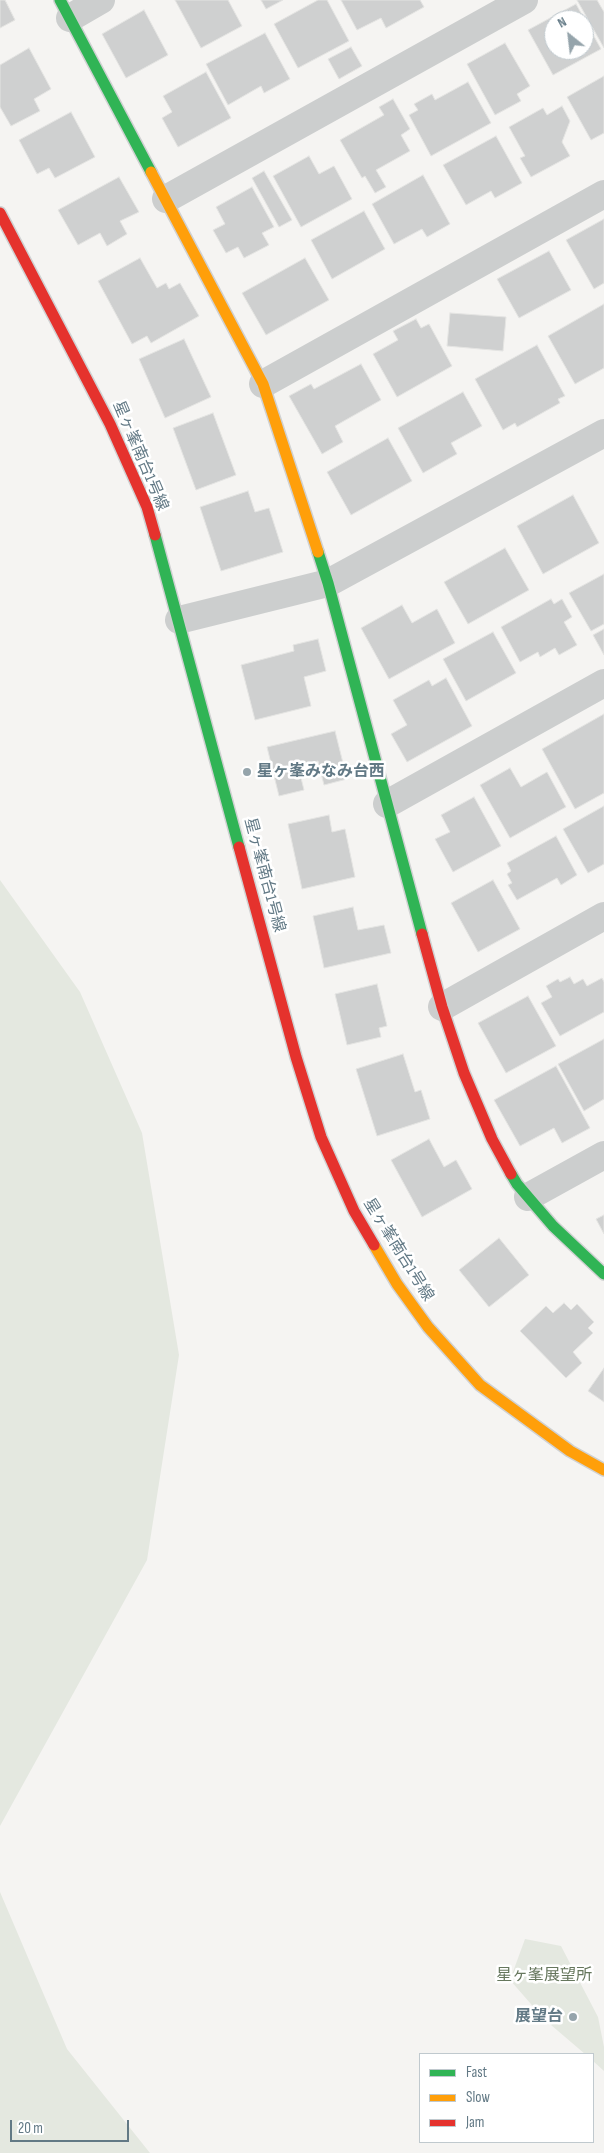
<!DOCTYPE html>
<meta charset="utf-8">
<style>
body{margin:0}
#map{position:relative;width:604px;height:2153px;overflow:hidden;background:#f5f4f2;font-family:"Sofia Sans Condensed",sans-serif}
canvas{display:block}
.legend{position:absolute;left:419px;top:2053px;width:175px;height:90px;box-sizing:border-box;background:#fff;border:1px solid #c0c9ce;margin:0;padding:6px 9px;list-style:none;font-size:15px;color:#627985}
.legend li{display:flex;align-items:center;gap:10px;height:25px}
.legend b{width:25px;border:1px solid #c0c9ce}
.north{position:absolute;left:544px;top:10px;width:50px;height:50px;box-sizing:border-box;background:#fff;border:1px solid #c0c9ce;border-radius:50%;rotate:331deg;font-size:14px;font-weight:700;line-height:20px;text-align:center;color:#627985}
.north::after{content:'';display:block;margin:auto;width:18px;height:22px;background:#95a4ab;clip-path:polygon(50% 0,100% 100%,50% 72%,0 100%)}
.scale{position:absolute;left:10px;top:2120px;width:119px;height:22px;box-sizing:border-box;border:2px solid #627985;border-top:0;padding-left:6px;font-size:15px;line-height:18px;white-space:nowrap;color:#627985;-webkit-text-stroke:4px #fff;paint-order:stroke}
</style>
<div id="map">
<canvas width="604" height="2153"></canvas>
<ul class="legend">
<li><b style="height:6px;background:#30b455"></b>Fast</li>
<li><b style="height:6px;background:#ff9f0a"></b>Slow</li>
<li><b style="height:6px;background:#e5322d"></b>Jam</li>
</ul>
<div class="north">N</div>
<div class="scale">20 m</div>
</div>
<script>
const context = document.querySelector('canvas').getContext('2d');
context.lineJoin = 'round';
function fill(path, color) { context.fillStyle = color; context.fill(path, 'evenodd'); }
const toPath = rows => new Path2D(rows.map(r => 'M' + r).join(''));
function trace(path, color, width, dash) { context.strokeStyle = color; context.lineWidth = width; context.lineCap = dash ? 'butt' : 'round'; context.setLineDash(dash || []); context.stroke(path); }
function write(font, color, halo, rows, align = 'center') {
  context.font = font + ' "Sofia Sans Condensed","Noto Sans JP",sans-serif'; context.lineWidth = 5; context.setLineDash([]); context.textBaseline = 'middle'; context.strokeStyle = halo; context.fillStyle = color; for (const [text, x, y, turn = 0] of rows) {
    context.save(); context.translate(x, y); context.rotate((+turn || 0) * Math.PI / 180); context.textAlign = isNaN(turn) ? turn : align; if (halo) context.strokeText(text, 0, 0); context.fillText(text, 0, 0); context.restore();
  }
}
fill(toPath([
 [0,880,80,992,142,1133,179,1355,147,1560,0,1826],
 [0,1892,67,2049,150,2153,0,2153],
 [525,1939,561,1946,598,2017,604,2047,604,2071,593,2061,593,2054,585,2054,544,2019,510,1980]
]), '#e4e8e0');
const building = toPath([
 [0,0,5,0,15,20,0,28,0,0],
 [175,0,228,0,242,26,201,48,175,0],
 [261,0,283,0,266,9,261,0],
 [318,0,327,0,349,41,298,68,274,24,318,0],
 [341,0,420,0,424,7,386,28,381,18,357,30,341,0],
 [577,0,597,0,604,12,604,48,577,0],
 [576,4,601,49,553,75,528,30,576,4],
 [554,20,584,20,584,50,554,50,554,20],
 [144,10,168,55,126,78,102,34,144,10],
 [265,33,290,79,264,93,261,86,228,105,206,64,265,33],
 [505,43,530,86,517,94,521,101,495,115,467,64,505,43],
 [351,47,362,66,339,79,328,59,351,47],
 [29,48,51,89,34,99,40,111,11,126,0,107,0,65,29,48],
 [206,72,231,118,178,147,162,118,172,112,163,96,206,72],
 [604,76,604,133,591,140,567,97,604,76],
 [468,82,491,123,431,156,409,115,418,110,414,104,432,94,435,100,468,82],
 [393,99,410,129,401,135,410,151,376,170,386,187,375,193,365,176,362,178,340,140,384,115,379,107,393,99],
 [562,106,570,121,562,142,570,156,531,177,520,158,525,156,509,127,543,108,547,115,562,106],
 [71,112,95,157,55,178,49,168,37,174,19,140,71,112],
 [496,136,522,183,495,198,491,191,466,205,443,165,496,136],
 [309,156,319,174,334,166,352,199,301,227,273,176,309,156],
 [264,171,292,220,279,227,252,178,264,171],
 [423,175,450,224,427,237,422,229,394,244,372,204,423,175],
 [119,177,139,212,120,221,127,234,107,246,100,233,78,245,58,210,119,177],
 [252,187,274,227,262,233,269,245,244,258,238,247,226,253,213,230,225,224,216,207,252,187],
 [364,211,385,249,332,279,311,240,364,211],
 [604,219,604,283,594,289,566,240,604,219],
 [549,251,571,290,519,318,497,279,549,251],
 [140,258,157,288,166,283,169,289,180,283,199,316,151,343,147,336,132,344,98,281,140,258],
 [305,258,329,300,266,335,242,293,305,258],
 [604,304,604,368,575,384,548,336,604,304],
 [450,313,506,317,503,351,447,346,450,313],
 [416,319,421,328,429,324,452,366,397,397,373,354,398,340,393,331,416,319],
 [184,339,211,397,165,418,139,359,184,339],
 [537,345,565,396,558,399,560,403,517,427,515,423,503,430,475,379,537,345],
 [361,364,381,400,335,426,343,442,322,454,289,396,311,384,314,389,361,364],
 [463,392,482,426,451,443,457,454,423,473,398,428,463,392],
 [213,413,236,475,196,490,173,428,213,413],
 [388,438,412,481,351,515,327,472,388,438],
 [248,491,255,512,269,508,283,552,221,571,200,507,248,491],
 [573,495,599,543,543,574,517,526,573,495],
 [505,548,529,590,468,624,444,582,505,548],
 [604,574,604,624,591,631,569,593,604,574],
 [551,599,554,604,562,599,572,617,564,622,577,645,559,655,555,648,540,657,538,652,520,662,501,627,551,599],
 [402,605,412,623,437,609,455,643,389,679,361,628,402,605],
 [604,629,604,655,593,635,604,629],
 [493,632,516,673,466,701,443,659,493,632],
 [318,639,326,671,304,677,311,706,255,720,241,665,294,651,293,645,318,639],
 [446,678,472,726,407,762,391,734,407,725,393,700,429,680,432,686,446,678],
 [604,714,604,793,575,809,542,749,604,714],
 [335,731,347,779,324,785,318,761,298,766,304,790,279,796,267,747,335,731],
 [510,768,521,787,547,772,566,807,510,838,480,785,510,768],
 [474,797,501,846,453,872,435,839,450,832,441,815,474,797],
 [604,806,604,864,588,873,563,829,604,806],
 [329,815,332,832,345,829,355,877,302,889,288,824,329,815],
 [556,836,577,875,561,885,557,878,517,900,508,885,512,883,507,874,511,871,507,863,556,836],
 [493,880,520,929,478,952,451,903,493,880],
 [353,907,358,930,384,925,391,953,324,968,313,916,353,907],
 [570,977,574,984,583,979,587,986,602,978,604,982,604,1012,560,1036,541,1003,552,997,546,986,558,979,560,982,570,977],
 [377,984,387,1026,379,1028,381,1037,347,1045,335,994,377,984],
 [528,996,556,1046,506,1073,478,1023,528,996],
 [604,1039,604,1099,584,1111,558,1064,604,1039],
 [403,1054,415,1092,421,1090,430,1119,377,1136,356,1069,403,1054],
 [556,1066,590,1128,562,1143,554,1128,520,1146,494,1100,556,1066],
 [429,1139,444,1167,456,1160,472,1189,422,1217,391,1160,429,1139],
 [604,1215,604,1234,596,1219,604,1215],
 [499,1238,529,1275,489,1307,459,1270,499,1238],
 [564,1303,571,1310,577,1304,594,1322,588,1328,593,1333,573,1352,582,1363,566,1378,520,1331,546,1306,553,1313,564,1303],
 [604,1368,604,1402,588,1391,604,1368]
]);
fill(building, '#cfd0d0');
trace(building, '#e4e4e2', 1);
const fast = toPath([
 [60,0,151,172],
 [155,535,239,847],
 [318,552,328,583,422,934],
 [511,1174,517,1184,553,1226,604,1274]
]);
const slow = toPath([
 [151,172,263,384,318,552],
 [374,1245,397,1284,428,1327,480,1385,570,1451,604,1470]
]);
const jam = toPath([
 [0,213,110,424,147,507,155,535],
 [239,847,296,1057,321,1137,354,1211,374,1245],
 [422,934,442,1007,464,1073,492,1139,511,1174]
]);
trace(fast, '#d0d1d2', 14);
trace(slow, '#d0d1d2', 14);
trace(jam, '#d0d1d2', 14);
trace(toPath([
 [70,18,101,0],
 [166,199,524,0],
 [263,384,604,194],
 [179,620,328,583,604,433],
 [387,804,604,683],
 [442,1007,604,916],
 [528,1197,604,1155]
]), '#cccece', 28);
trace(fast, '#30b455', 11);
trace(slow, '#ff9f0a', 11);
trace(jam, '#e5322d', 11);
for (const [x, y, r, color] of [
 [247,772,5,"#95a4ab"],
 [573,2017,5,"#95a4ab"]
]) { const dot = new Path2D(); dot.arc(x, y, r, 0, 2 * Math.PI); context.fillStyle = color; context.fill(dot); trace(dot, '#fff', 2); }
write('16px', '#627985', '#fff', [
 ["星ヶ峯南台1号線",140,456,67],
 ["星ヶ峯南台1号線",264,875,75],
 ["星ヶ峯南台1号線",398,1250,58]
]);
write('bold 16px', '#627985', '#fff', [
 ["星ヶ峯みなみ台西",257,772],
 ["展望台",563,2017,"right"]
], 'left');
write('16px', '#66775d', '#fff', [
 ["星ヶ峯展望所",544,1976]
]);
</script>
